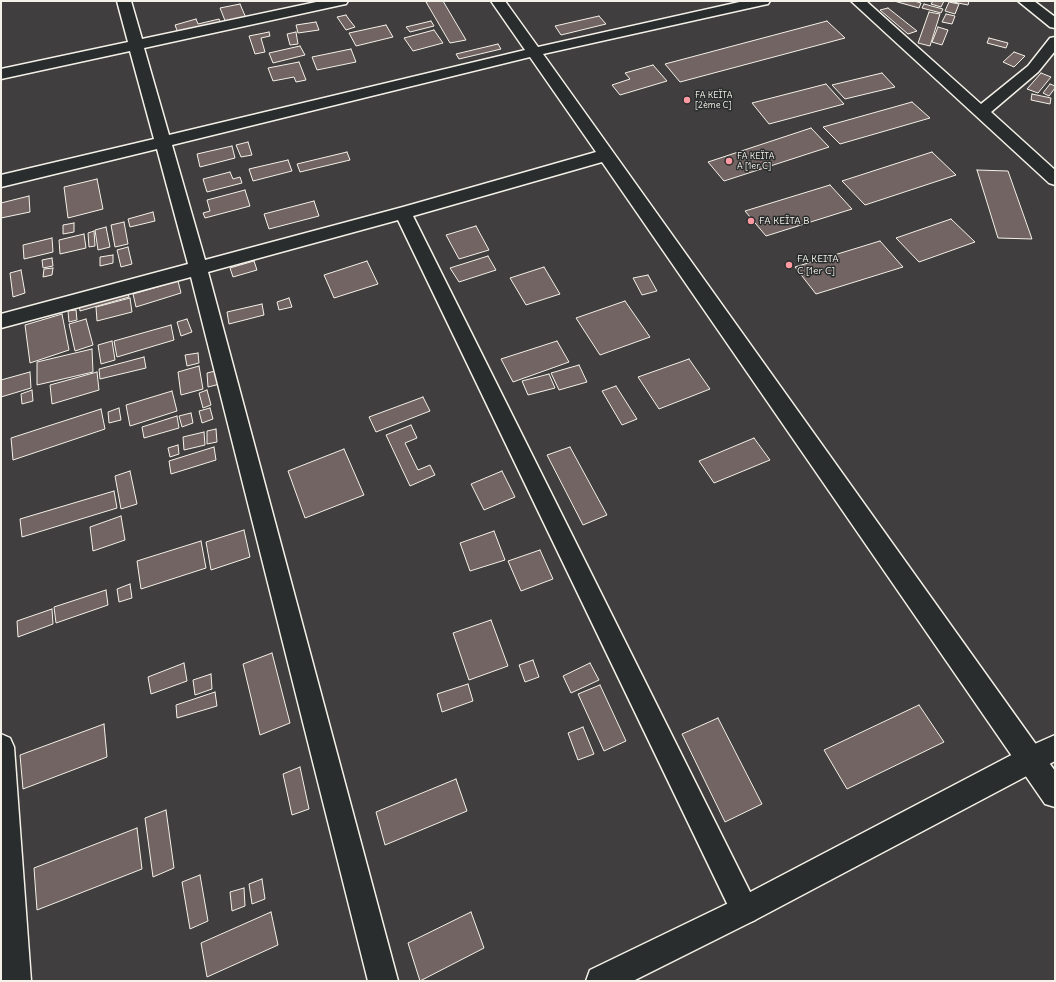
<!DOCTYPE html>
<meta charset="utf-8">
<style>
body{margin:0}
#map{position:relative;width:1056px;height:982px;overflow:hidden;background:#403e3e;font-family:Delius,sans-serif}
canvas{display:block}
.frame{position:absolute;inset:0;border:2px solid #f4f1e8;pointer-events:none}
</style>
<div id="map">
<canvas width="1056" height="982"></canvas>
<div class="frame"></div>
</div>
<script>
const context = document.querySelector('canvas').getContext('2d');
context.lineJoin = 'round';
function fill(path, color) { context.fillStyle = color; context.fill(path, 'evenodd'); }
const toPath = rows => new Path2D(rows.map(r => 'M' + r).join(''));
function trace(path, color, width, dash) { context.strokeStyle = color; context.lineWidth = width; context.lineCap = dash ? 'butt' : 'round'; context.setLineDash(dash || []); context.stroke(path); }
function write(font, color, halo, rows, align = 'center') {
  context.font = font + ' Delius,sans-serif'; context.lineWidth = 3; context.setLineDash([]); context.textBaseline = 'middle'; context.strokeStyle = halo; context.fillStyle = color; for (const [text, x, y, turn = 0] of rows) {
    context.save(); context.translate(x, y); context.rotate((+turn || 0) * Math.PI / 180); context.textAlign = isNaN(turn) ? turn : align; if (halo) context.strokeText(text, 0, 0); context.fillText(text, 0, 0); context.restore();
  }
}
const building = toPath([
 [431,1,443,1,466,40,450,43,426,2,431,1],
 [894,1,914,1,921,3,919,8,894,1],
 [933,1,944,1,941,7,931,4,933,1],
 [948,1,969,1,968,5,948,1],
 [949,2,959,4,955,14,945,11,949,2],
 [240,4,246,18,226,23,220,8,240,4],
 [924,4,943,9,941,13,922,8,924,4],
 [888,8,917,31,908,34,880,10,888,8],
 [929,12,940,14,930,46,918,43,929,12],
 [946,14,955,16,952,24,942,22,946,14],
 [346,15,348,18,355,27,346,30,337,17,346,15],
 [599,16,606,24,561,35,555,26,599,16],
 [196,19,198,24,219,19,221,23,178,33,175,25,196,19],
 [431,21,434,26,410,32,406,27,431,21],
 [827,21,845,38,680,82,665,64,827,21],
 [316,22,319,30,298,33,296,25,316,22],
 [386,25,393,37,356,46,349,33,386,25],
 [938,27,948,30,942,45,932,42,938,27],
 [434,30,443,43,413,51,404,38,434,30],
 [269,32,270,36,261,38,265,52,255,54,249,36,269,32],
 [296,32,298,44,290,45,287,34,296,32],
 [989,38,1008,43,1006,48,987,43,989,38],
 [498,44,501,49,459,59,456,54,498,44],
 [300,46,305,55,273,63,269,53,300,46],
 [351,49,356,62,317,70,312,57,351,49],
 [1014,52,1025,56,1014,67,1003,62,1014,52],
 [299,62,306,80,296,82,294,77,273,81,268,68,299,62],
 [653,65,667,81,620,95,612,85,630,79,625,73,653,65],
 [882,73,895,87,845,99,832,85,882,73],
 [1041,73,1051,77,1038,93,1027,89,1041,73],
 [826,84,844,104,769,124,752,103,826,84],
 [1050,84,1055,86,1055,88,1049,96,1043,93,1050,84],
 [1032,94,1051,98,1050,104,1031,100,1032,94],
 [912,102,930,118,840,144,823,127,912,102],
 [811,128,829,147,724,181,708,162,811,128],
 [248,142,252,155,241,157,236,145,248,142],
 [232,146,235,158,200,167,197,154,232,146],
 [347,152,350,160,300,172,297,164,347,152],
 [932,152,956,175,865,205,842,181,932,152],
 [288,160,292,171,253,181,249,169,288,160],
 [977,170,1008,171,1032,239,998,238,977,170],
 [230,172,233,179,240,177,242,183,207,192,203,179,230,172],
 [97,179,103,209,68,218,64,187,97,179],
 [830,185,852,209,766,236,745,211,830,185],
 [245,190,250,206,205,218,203,213,210,211,207,200,245,190],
 [29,196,30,212,1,218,1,203,29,196],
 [314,201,319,216,269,229,264,214,314,201],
 [153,212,155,221,130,227,128,219,153,212],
 [951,219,975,242,919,262,896,238,951,219],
 [124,222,128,244,115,247,111,225,124,222],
 [74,223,74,232,63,234,63,225,74,223],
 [476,226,489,250,459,259,446,235,476,226],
 [106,227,110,247,98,250,95,230,106,227],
 [94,231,95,246,89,247,88,233,94,231],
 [84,234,86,248,60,254,59,240,84,234],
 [52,238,53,252,24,259,23,245,52,238],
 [880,241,903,267,816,294,795,267,880,241],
 [128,247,132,264,121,267,117,250,128,247],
 [113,255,113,263,100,266,100,257,113,255],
 [488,256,496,270,459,282,450,268,488,256],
 [52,258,53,266,43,268,42,260,52,258],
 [254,261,257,270,233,277,230,268,254,261],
 [367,261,378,284,334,298,324,275,367,261],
 [544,267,560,294,526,305,510,278,544,267],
 [53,268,52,275,43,277,44,269,53,268],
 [21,270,25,293,13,297,10,273,21,270],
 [648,275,657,291,642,295,633,278,648,275],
 [178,281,181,293,136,307,133,294,178,281],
 [127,289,129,297,80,311,79,303,127,289],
 [130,298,132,312,97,321,96,307,130,298],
 [289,298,292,307,279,310,277,302,289,298],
 [625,301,650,337,600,355,576,318,625,301],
 [262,304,264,315,229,324,227,312,262,304],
 [76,310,77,320,69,322,68,311,76,310],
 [62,314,69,350,30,363,25,325,62,314],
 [86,319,93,345,75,351,69,324,86,319],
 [187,319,192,332,181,336,177,322,187,319],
 [171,325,174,340,117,357,114,341,171,325],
 [112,341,115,360,101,364,98,345,112,341],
 [557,341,569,362,513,382,501,359,557,341],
 [92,349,93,372,37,385,37,362,92,349],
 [198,353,199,363,187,366,185,355,198,353],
 [144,357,146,368,100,379,99,369,144,357],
 [689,359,710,389,659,409,638,377,689,359],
 [579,365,587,382,559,390,551,373,579,365],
 [199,366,203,389,181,395,178,372,199,366],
 [219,370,220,384,208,387,207,373,219,370],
 [30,372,31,388,1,397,1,380,30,372],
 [97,372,99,390,52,404,50,385,97,372],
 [549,374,555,388,528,395,522,381,549,374],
 [616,386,637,419,622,425,602,391,616,386],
 [32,390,33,401,22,404,21,394,32,390],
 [207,390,211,405,203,408,199,393,207,390],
 [172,391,177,411,130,426,126,405,172,391],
 [423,397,430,411,376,432,369,417,423,397],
 [119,408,121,420,109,423,108,412,119,408],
 [210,408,213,419,202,423,199,411,210,408],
 [101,409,105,429,13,460,11,438,101,409],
 [191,413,193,423,182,427,179,416,191,413],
 [177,416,179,428,144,438,142,427,177,416],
 [411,425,417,438,405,443,418,470,430,465,435,475,410,486,386,435,411,425],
 [216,429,217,442,207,444,207,431,216,429],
 [204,432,205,445,184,450,183,437,204,432],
 [754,438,770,460,714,483,699,461,754,438],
 [178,445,179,454,170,457,168,448,178,445],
 [214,447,216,460,171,474,169,461,214,447],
 [570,447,607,515,583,525,547,455,570,447],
 [344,449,364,495,305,518,288,471,344,449],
 [130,471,137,504,121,509,115,476,130,471],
 [502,471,515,497,484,510,471,484,502,471],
 [114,491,117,508,22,537,20,519,114,491],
 [121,516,125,540,93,551,90,527,121,516],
 [244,530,250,557,211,570,206,542,244,530],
 [494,531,505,560,470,571,460,543,494,531],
 [201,541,206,568,141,589,137,561,201,541],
 [540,550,553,579,521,591,508,561,540,550],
 [130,584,132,598,119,602,117,589,130,584],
 [106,590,108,605,56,623,54,607,106,590],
 [52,609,53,624,18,637,17,621,52,609],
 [491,620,508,666,469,680,453,633,491,620],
 [272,653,290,723,260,735,243,664,272,653],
 [533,660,539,677,525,682,519,665,533,660],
 [184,663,187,681,151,694,148,677,184,663],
 [590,663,599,680,571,693,563,676,590,663],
 [211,674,212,689,195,695,193,680,211,674],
 [468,684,473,701,442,712,437,694,468,684],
 [600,685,626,741,604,751,578,694,600,685],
 [215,692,217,706,177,718,176,705,215,692],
 [919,705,944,742,847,789,824,750,919,705],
 [718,718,762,804,725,822,682,734,718,718],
 [104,724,107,757,23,789,20,755,104,724],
 [583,727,594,754,578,760,568,733,583,727],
 [300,767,309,809,292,815,283,774,300,767],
 [456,779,467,811,385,845,376,812,456,779],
 [166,810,174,868,153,877,145,818,166,810],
 [137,828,142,869,37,910,34,868,137,828],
 [200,875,208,921,190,929,182,882,200,875],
 [262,879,265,899,252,904,249,884,262,879],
 [244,888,245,906,232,911,230,892,244,888],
 [271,912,278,945,207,977,201,943,271,912],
 [471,912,484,948,420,981,408,943,471,912]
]);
fill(building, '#726462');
trace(building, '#f4f1e8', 1);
const minor = toPath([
 [117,1,131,1,142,39,321,1,348,1,346,4,341,5,144,48,169,135,525,50,491,1,505,1,538,47,744,1,770,1,768,4,763,5,543,54,1055,771,1055,807,1045,804,602,162,413,216,759,910,755,920,745,924,735,920,398,220,208,272,398,981,368,981,191,277,1,328,1,314,188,264,157,149,1,187,1,175,154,139,130,51,1,79,1,69,128,42,117,1],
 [530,57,596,152,403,207,205,260,172,145,530,57],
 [851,1,866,1,981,104,1028,66,1050,38,1055,37,1055,51,1038,72,991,112,1055,170,1055,185,1049,183,851,1],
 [1018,1,1034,1,1055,17,1055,28,1050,27,1018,1],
 [1,734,10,738,14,747,31,981,1,981,1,734]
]);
const tertiary = toPath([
 [1055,735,1055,761,755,920,633,981,586,981,590,970,735,900,1021,750,1055,735]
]);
trace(minor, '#f4f1e8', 3);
trace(tertiary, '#f4f1e8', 3);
fill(minor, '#2a2d2e');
fill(tertiary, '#2a2d2e');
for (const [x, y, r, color] of [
 [687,100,4,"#ff9aa2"],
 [729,161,4,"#ff9aa2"],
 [751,221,4,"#ff9aa2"],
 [789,265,4,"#ff9aa2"]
]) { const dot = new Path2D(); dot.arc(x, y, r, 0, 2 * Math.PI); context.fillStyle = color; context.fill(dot); trace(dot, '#2a2d2e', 1.5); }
write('9px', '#f4f1e8', '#2a2d2e', [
 ["FA KEÏTA",695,95],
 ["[2ème C]",695,105],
 ["FA KEÏTA",737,156],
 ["A [1er C]",737,166]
], 'left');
write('10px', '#f4f1e8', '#2a2d2e', [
 ["FA KEÏTA B",759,221],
 ["FA KEITA",797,259],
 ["C [1er C]",797,271]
], 'left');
</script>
